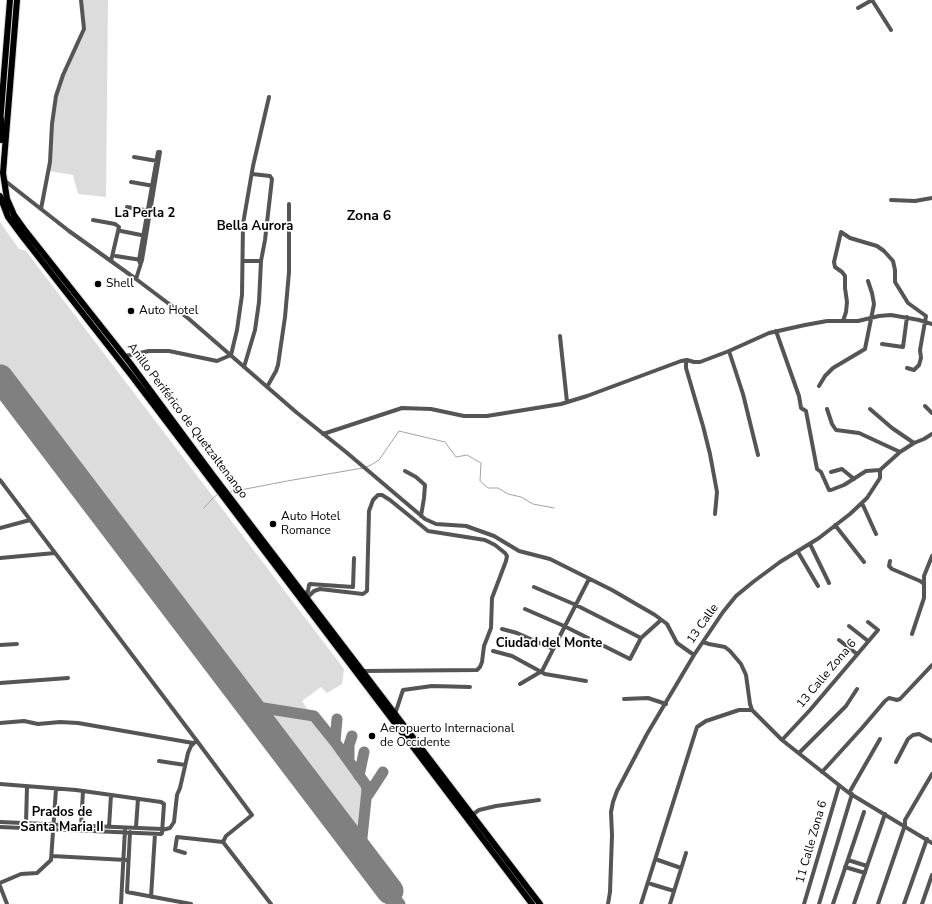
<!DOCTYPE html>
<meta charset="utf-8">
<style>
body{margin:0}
canvas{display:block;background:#fff}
</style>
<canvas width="932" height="904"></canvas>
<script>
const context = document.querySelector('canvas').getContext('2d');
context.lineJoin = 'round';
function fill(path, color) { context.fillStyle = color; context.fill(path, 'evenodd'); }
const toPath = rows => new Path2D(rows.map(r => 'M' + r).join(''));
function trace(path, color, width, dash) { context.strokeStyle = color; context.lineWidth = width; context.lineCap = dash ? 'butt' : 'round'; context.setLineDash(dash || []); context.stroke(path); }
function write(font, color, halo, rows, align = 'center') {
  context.font = font + ' "Nunito Sans",sans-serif'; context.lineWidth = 3.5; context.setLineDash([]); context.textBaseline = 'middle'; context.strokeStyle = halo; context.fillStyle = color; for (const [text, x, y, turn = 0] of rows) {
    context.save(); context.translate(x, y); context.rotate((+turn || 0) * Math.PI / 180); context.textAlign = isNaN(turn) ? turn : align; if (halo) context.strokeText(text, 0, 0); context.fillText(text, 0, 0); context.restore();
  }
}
fill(toPath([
 [82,0,108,0,106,197,78,194,73,175,49,171,54,109,66,70,84,29],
 [0,222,19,249,26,251,344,669,342,684,327,693,321,687,302,701,308,710,263,705,257,703,250,696,0,366],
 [276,714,304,718,313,722,361,785,363,797,359,824,357,827,353,828,349,827,271,724,270,720,272,716]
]), '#dcdcdc');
trace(toPath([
 [366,467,371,465,379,460,399,431,445,442,456,457,467,455,481,463,480,481,488,488,498,488,508,494,521,497,533,504,554,508],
 [230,492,287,481,363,468],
 [204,508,213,498,217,495]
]), '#a3a3a3', 1);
trace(toPath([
 [239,691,247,701,257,707,314,716,335,742,366,785,367,790,361,847,362,851,365,858],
 [268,729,264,723,264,716,266,712,272,710],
 [335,742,337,719],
 [349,760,349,745,352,736],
 [359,776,364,752],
 [368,795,383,772],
 [343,829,349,832,357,834,361,833,363,828],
 [390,891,400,904]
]), '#808080', 11);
trace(toPath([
 [0,378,390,891]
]), '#808080', 27);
const highway = toPath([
 [17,0,3,173,7,199,14,215,24,229,130,363,212,474,540,904],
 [0,123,10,0],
 [1,140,1,119],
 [0,196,8,217,22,236,131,375,463,813,472,815],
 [463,813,532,904]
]);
trace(highway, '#dbdbdb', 8);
trace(toPath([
 [872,0,891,30],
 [858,8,872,0],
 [134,157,157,161],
 [4,180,69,231,136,279,189,319,296,412,346,452,425,519,436,524,466,526,494,536,519,551,550,559,612,590,655,615,667,624,677,643,694,655],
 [131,182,154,186],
 [891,200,915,201,932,198],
 [127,207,150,211],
 [41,209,50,162,52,124,56,96,63,75,84,29,81,0],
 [93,220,115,224,119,227,111,261],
 [121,231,146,236],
 [116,256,141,260],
 [243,261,261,261],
 [136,279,142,260,160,152,158,152,139,260,140,263],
 [843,321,846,312,847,302,845,288,845,276,842,272,835,267,834,262,841,232,850,238,877,246,884,251,893,261,895,270,895,282,908,303,926,316,920,350,921,358,919,365,914,370,907,368],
 [776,331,799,396,801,408,806,411,817,469,821,472,829,490,831,490,844,485,866,471,880,470],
 [560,336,567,402],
 [882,344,903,347,907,317],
 [729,351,743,394,758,455],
 [125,356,149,351,169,351,217,361,231,355,237,330,242,295,243,224,253,166,269,97],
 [686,360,686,368,703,426,710,454,717,492,715,514],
 [244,367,255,330,259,302,261,261,265,240,272,179,270,176,252,174],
 [819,386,825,376,833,368,865,349,874,304,872,293,868,281],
 [267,387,276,371,278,365,285,317,289,272,289,204],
 [925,406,932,413],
 [827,409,832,424,836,430,859,433,900,452],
 [870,409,892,428,914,443],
 [323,434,402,408,431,409,464,416,487,416,561,404,587,396,681,361,687,360,694,362,700,362,729,351,769,333,805,325,827,321,858,321,879,316,891,315,919,320,932,324],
 [405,471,416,477,425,485,424,498,421,516],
 [831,472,842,469,854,479],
 [0,480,197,741,252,815,226,836,223,842],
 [862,503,876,534],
 [835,525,864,562],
 [0,528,30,520],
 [810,544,829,583],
 [798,552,818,586],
 [0,558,55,553],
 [890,561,889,566,892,569,920,581,924,584],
 [534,587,576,605,641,638],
 [305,594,308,591,309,585,310,584,353,587,354,558],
 [307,598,314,591,320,589,363,594,367,591,369,511,373,500,378,495,382,495,390,500,428,531,485,540,495,545,505,553,507,556,506,561,492,598,491,628,484,646,482,662,480,667,477,670,363,671],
 [525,609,564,626,630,659,641,638,661,620],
 [849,626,868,641],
 [502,629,517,633,553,649],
 [912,634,924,598,924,576,932,556],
 [839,640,857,654],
 [703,642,709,644,725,647,730,651,741,664,746,675,750,704,752,710,782,740,849,793,932,843],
 [0,645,17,644],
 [493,651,512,656,545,674,586,681],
 [0,683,68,678],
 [520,684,542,671,589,579],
 [624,699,648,698,666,704],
 [395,714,403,690,432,686,470,687],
 [0,723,24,721,38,724,60,722,78,723,193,743],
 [782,740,810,710,878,630,868,622],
 [799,753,846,706,857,689],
 [159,761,185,765],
 [896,762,908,739,913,735,919,734,932,741],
 [822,772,862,728,885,701,889,698,897,700,900,699,932,665],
 [0,784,76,790,161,802,164,804,162,833,161,834,0,827],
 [849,793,880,739],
 [472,815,479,810,496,806,539,800],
 [0,822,162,829],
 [26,823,27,787],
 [81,827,83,791],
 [109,827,111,795],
 [136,827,138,799],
 [162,830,170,828,174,822,177,795,180,788,188,753,191,746,195,742],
 [130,832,127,892,191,904],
 [185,853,175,850,177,837,223,842,271,904],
 [52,856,126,860],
 [658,860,681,868],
 [848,860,867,866],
 [845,867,865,873],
 [0,883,21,874,37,873,51,860,56,789],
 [651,884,674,891],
 [0,886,7,904],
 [151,897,155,834],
 [121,904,125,829],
 [608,904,610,892,612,835,611,812,613,802,617,791,647,734,694,655,723,612,736,596,753,582,780,562,819,538,850,514,867,498,880,478,880,470,900,452,914,443,924,439,932,434],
 [641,904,697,727,706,721,739,710,752,710],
 [670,904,686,853],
 [804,904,839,786],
 [819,904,852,794],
 [833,904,864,812],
 [854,904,885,814],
 [878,904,905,825,905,820,932,774],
 [904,904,927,839],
 [922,904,932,875]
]), '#555', 4);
trace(highway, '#000', 6);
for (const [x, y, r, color] of [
 [98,284,4,"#000"],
 [131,311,4,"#000"],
 [273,524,4,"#000"],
 [372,736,4,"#000"]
]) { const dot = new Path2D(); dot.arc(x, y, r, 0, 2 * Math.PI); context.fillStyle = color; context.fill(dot); trace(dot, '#fff', 1.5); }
write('12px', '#000', '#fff', [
 ["Shell",106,284],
 ["Auto Hotel",139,311],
 ["Auto Hotel",281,517],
 ["Romance",281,531],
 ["Aeropuerto Internacional",380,729],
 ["de Occidente",380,743]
], 'left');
write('12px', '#000', '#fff', [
 ["Anillo Periférico de Quetzaltenango",187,421,53],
 ["13 Calle",703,624,-55],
 ["13 Calle Zona 6",827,674,-50],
 ["11 Calle Zona 6",812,842,-74]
]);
write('bold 13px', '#000', '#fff', [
 ["La Perla 2",145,214],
 ["Bella Aurora",255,227],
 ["Ciudad del Monte",549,644],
 ["Prados de",62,813],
 ["Santa Maria II",62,828]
]);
write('bold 14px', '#000', '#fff', [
 ["Zona 6",369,217]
]);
</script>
